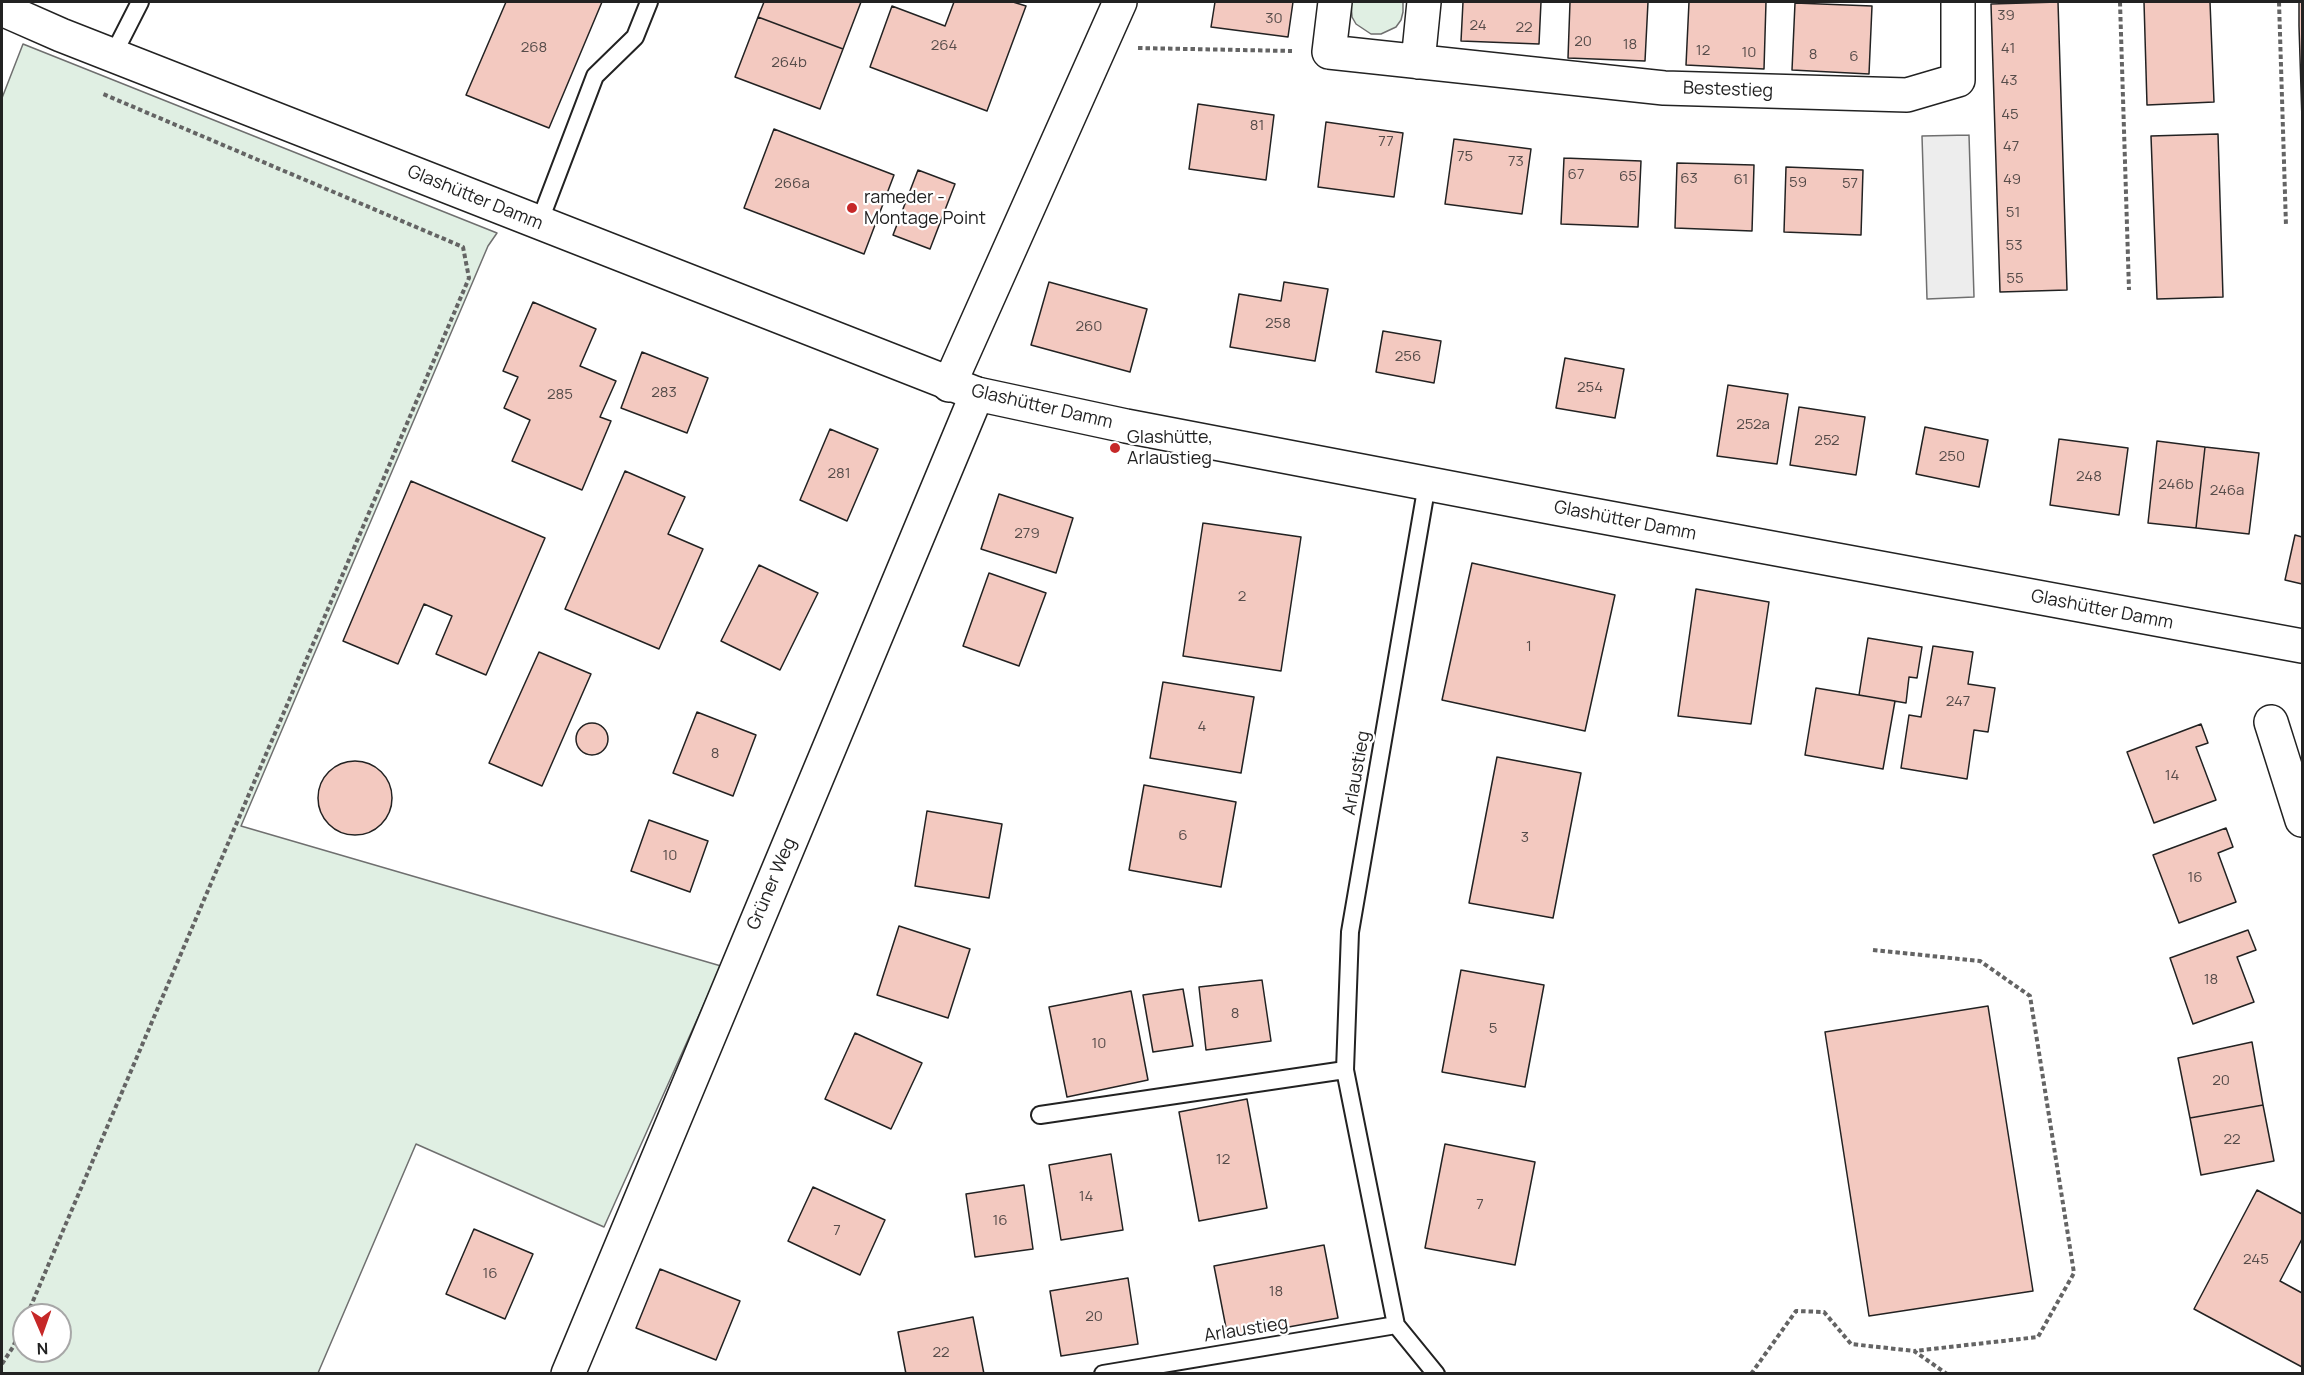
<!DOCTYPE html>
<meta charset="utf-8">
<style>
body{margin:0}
#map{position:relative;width:2304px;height:1375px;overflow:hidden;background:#fff;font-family:Manrope,sans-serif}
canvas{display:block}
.frame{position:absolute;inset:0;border:3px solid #222;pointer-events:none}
.north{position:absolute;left:12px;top:1303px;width:60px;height:60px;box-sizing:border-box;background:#fff;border:2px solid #a7a7a7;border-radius:50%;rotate:178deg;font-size:16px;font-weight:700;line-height:24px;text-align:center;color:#222}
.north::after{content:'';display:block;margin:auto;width:21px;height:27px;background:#c62828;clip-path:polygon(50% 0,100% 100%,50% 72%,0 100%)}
</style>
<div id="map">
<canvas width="2304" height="1375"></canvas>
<div class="frame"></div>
<div class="north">N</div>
</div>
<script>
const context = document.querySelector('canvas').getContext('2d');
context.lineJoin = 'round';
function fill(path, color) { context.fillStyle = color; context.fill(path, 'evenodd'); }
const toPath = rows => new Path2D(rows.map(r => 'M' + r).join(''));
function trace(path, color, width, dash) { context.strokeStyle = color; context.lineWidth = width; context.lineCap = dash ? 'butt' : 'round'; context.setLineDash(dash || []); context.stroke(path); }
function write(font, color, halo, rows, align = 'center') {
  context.font = font + ' Manrope,sans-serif'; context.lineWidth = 4.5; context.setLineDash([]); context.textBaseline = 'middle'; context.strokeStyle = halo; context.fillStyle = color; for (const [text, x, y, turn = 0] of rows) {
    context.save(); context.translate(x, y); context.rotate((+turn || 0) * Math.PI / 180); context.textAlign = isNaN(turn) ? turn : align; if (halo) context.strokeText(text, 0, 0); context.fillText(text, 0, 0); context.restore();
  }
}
const green = toPath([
 [1351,2,1403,2,1403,12,1401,20,1396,27,1381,34,1371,34,1356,24,1352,17,1351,2],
 [23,44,497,233,488,246,241,826,721,966,604,1227,416,1144,318,1373,2,1373,2,98,23,44],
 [24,1315,60,1315,60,1351,24,1351,24,1315]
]);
fill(green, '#e0efe3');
trace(green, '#6f6f6f', 1.5);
const parking = toPath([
 [1969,135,1974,297,1927,299,1922,136,1969,135]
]);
fill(parking, '#ededed');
trace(parking, '#6f6f6f', 1.5);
const building = toPath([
 [506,2,602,2,549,128,466,95,506,2],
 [764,2,861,2,843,49,758,17,764,2],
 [954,2,1013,2,1026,6,987,111,870,67,892,6,945,26,954,2],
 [1215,2,1293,2,1288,37,1211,27,1215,2],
 [1463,2,1541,2,1539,44,1461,41,1463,2],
 [1570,2,1648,2,1645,61,1568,58,1570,2],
 [1689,2,1766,2,1764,69,1686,65,1689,2],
 [2058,2,2067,290,2000,292,1991,4,2058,2],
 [2144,2,2210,2,2214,102,2147,105,2144,2],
 [2299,2,2302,2,2302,120,2299,26,2299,2],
 [1795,3,1872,6,1869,74,1792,70,1795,3],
 [758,17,843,49,820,109,735,77,758,17],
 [1198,104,1274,115,1266,180,1189,169,1198,104],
 [1326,122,1403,133,1394,197,1318,187,1326,122],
 [774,129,894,175,864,254,744,208,774,129],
 [2218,134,2223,297,2157,299,2151,136,2218,134],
 [1454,139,1531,149,1522,214,1445,204,1454,139],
 [1564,158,1641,161,1638,227,1561,224,1564,158],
 [1677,163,1754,165,1752,231,1675,228,1677,163],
 [1786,167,1863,170,1861,235,1784,232,1786,167],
 [918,170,955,184,930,249,893,235,918,170],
 [1049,282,1147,309,1130,372,1031,345,1049,282],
 [1284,282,1328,289,1315,361,1230,347,1239,294,1281,301,1284,282],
 [533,302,596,329,580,366,616,381,600,417,611,421,582,490,512,461,530,420,504,408,518,377,503,371,533,302],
 [1383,331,1441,341,1434,383,1376,372,1383,331],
 [642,352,708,378,687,433,621,408,642,352],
 [1565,358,1624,369,1615,418,1556,408,1565,358],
 [1728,385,1788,394,1777,464,1717,456,1728,385],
 [1799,407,1865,417,1856,475,1790,465,1799,407],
 [1925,427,1988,440,1979,487,1916,474,1925,427],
 [830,429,878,449,847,521,800,500,830,429],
 [2059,439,2128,448,2119,515,2050,505,2059,439],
 [2157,441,2205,447,2196,528,2148,523,2157,441],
 [2205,447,2259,453,2249,534,2196,528,2205,447],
 [625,471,685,497,668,534,703,549,659,649,565,609,625,471],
 [411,481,545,538,486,675,436,654,452,616,424,604,398,664,343,641,411,481],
 [999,494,1073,518,1056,573,981,549,999,494],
 [1203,523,1301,537,1281,671,1183,656,1203,523],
 [2295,535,2302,537,2302,584,2285,580,2295,535],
 [1472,563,1615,595,1585,731,1442,700,1472,563],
 [759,565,818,593,780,670,721,641,759,565],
 [989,573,1046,593,1019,666,963,646,989,573],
 [1696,589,1769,602,1751,724,1678,716,1696,589],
 [1868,638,1922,647,1917,678,1909,677,1906,703,1859,695,1868,638],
 [1933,646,1973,652,1968,684,1995,688,1988,732,1974,730,1967,779,1901,768,1909,715,1921,717,1933,646],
 [539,652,591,674,542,786,489,763,539,652],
 [1163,682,1254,697,1241,773,1150,758,1163,682],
 [1816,688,1895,701,1883,769,1805,755,1816,688],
 [697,712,756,735,733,796,673,773,697,712],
 '576 739a16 16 0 1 1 32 0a16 16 0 1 1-32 0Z',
 [2201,724,2208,743,2196,747,2216,800,2154,823,2127,752,2201,724],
 [1497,757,1581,773,1553,918,1469,903,1497,757],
 '318 798a37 37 0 1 1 74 0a37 37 0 1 1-74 0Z',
 [1144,785,1236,802,1221,887,1129,870,1144,785],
 [927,811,1002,824,989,898,915,886,927,811],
 [649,820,708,841,690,892,631,871,649,820],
 [2226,828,2233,847,2218,853,2236,902,2179,923,2153,855,2226,828],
 [899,926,970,949,948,1018,877,995,899,926],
 [2248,930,2256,950,2237,957,2254,1002,2193,1024,2170,958,2248,930],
 [1461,970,1544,985,1525,1087,1442,1072,1461,970],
 [1262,980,1271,1041,1206,1050,1199,987,1262,980],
 [1183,989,1193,1046,1153,1052,1143,995,1183,989],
 [1131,991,1148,1080,1067,1097,1049,1007,1131,991],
 [1988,1006,2033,1291,1869,1316,1825,1032,1988,1006],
 [855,1033,922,1063,891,1129,825,1099,855,1033],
 [2252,1042,2263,1105,2190,1118,2178,1058,2252,1042],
 [1247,1099,1267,1208,1199,1221,1179,1112,1247,1099],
 [2263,1105,2274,1161,2201,1175,2190,1118,2263,1105],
 [1445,1144,1535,1162,1515,1265,1425,1248,1445,1144],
 [1111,1154,1123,1230,1061,1240,1049,1165,1111,1154],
 [1024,1185,1033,1249,975,1257,966,1194,1024,1185],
 [813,1187,885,1220,860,1275,788,1241,813,1187],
 [2257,1190,2302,1214,2302,1239,2280,1281,2302,1293,2302,1367,2194,1309,2257,1190],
 [474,1229,533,1254,505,1319,446,1294,474,1229],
 [1324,1245,1338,1318,1228,1338,1214,1266,1324,1245],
 [660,1269,740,1301,716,1360,636,1328,660,1269],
 [1128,1278,1138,1344,1061,1356,1050,1291,1128,1278],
 [973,1317,984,1374,906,1374,898,1332,973,1317]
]);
fill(building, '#f3c9c0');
trace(building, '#222', 1.5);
const lane = toPath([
 [113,55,140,2],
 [539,223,595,76,635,37,649,2],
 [1427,484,1350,932,1345,1070,1396,1325,1436,1374],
 [1040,1115,1345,1070],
 [1103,1374,1396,1325]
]);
const street = toPath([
 [1335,2,1329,52,1664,88,1907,95,1958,80,1958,2],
 [1418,62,1424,2],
 [949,385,1120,2],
 [2271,722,2302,820],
 [568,1374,977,394]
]);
const secondary = toPath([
 [2,9,61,35,977,394,1126,426,1555,508,2302,646]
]);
trace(lane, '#222', 20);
trace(street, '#222', 36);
trace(secondary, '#222', 36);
trace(toPath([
 [2120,2,2129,290],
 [2279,2,2286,226],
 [1138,48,1292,51],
 [1873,950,1980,961,2030,996,2074,1273,2038,1337,1914,1351],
 [27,1315,469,278,463,247,103,94],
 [2,1364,13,1347,24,1321],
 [1751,1374,1796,1311,1824,1312,1851,1344,1914,1351,1947,1374]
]), '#646464', 4, [4.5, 3]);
trace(lane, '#fff', 16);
trace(street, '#fff', 33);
trace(secondary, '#fff', 33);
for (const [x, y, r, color] of [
 [852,208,6,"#c62828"],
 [1115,448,6,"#c62828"]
]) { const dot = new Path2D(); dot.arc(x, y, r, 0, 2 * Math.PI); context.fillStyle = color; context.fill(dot); trace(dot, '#fff', 2); }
write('15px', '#564c4a', null, [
 ["39",2006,16],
 ["30",1274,19],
 ["24",1478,26],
 ["22",1524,28],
 ["20",1583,42],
 ["18",1630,45],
 ["264",944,46],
 ["268",534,48],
 ["41",2008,49],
 ["12",1703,51],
 ["10",1749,53],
 ["8",1813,55],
 ["6",1854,57],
 ["264b",789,63],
 ["43",2009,81],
 ["45",2010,115],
 ["81",1257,126],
 ["77",1386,142],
 ["47",2011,147],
 ["75",1465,157],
 ["73",1516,162],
 ["67",1576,175],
 ["65",1628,177],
 ["63",1689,179],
 ["61",1741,180],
 ["49",2012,180],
 ["59",1798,183],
 ["266a",792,184],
 ["57",1850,184],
 ["51",2013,213],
 ["53",2014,246],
 ["55",2015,279],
 ["258",1278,324],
 ["260",1089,327],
 ["256",1408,357],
 ["254",1590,388],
 ["283",664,393],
 ["285",560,395],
 ["252a",1753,425],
 ["252",1827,441],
 ["250",1952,457],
 ["281",839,474],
 ["248",2089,477],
 ["246b",2176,485],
 ["246a",2227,491],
 ["279",1027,534],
 ["2",1242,597],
 ["1",1529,647],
 ["247",1958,702],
 ["4",1202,727],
 ["8",715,754],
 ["14",2172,776],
 ["6",1183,836],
 ["3",1525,838],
 ["10",670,856],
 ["16",2195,878],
 ["18",2211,980],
 ["8",1235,1014],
 ["5",1493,1029],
 ["10",1099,1044],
 ["20",2221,1081],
 ["22",2232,1140],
 ["12",1223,1160],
 ["14",1086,1197],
 ["7",1480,1205],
 ["16",1000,1221],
 ["7",837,1231],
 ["245",2256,1260],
 ["16",490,1274],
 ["18",1276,1292],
 ["20",1094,1317],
 ["22",941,1353]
]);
write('18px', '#222', '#fff', [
 ["Bestestieg",1728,90,2],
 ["Glashütter Damm",475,198,22],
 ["Glashütter Damm",1042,407,13],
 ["Glashütter Damm",1625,521,11],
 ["Glashütter Damm",2102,610,11],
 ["Arlaustieg",1357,773,-80],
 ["Grüner Weg",772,884,-67],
 ["Arlaustieg",1246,1330,-9]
]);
write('18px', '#222', '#fff', [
 ["rameder -",864,198],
 ["Montage Point",864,219],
 ["Glashütte,",1127,438],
 ["Arlaustieg",1127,459]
], 'left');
</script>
